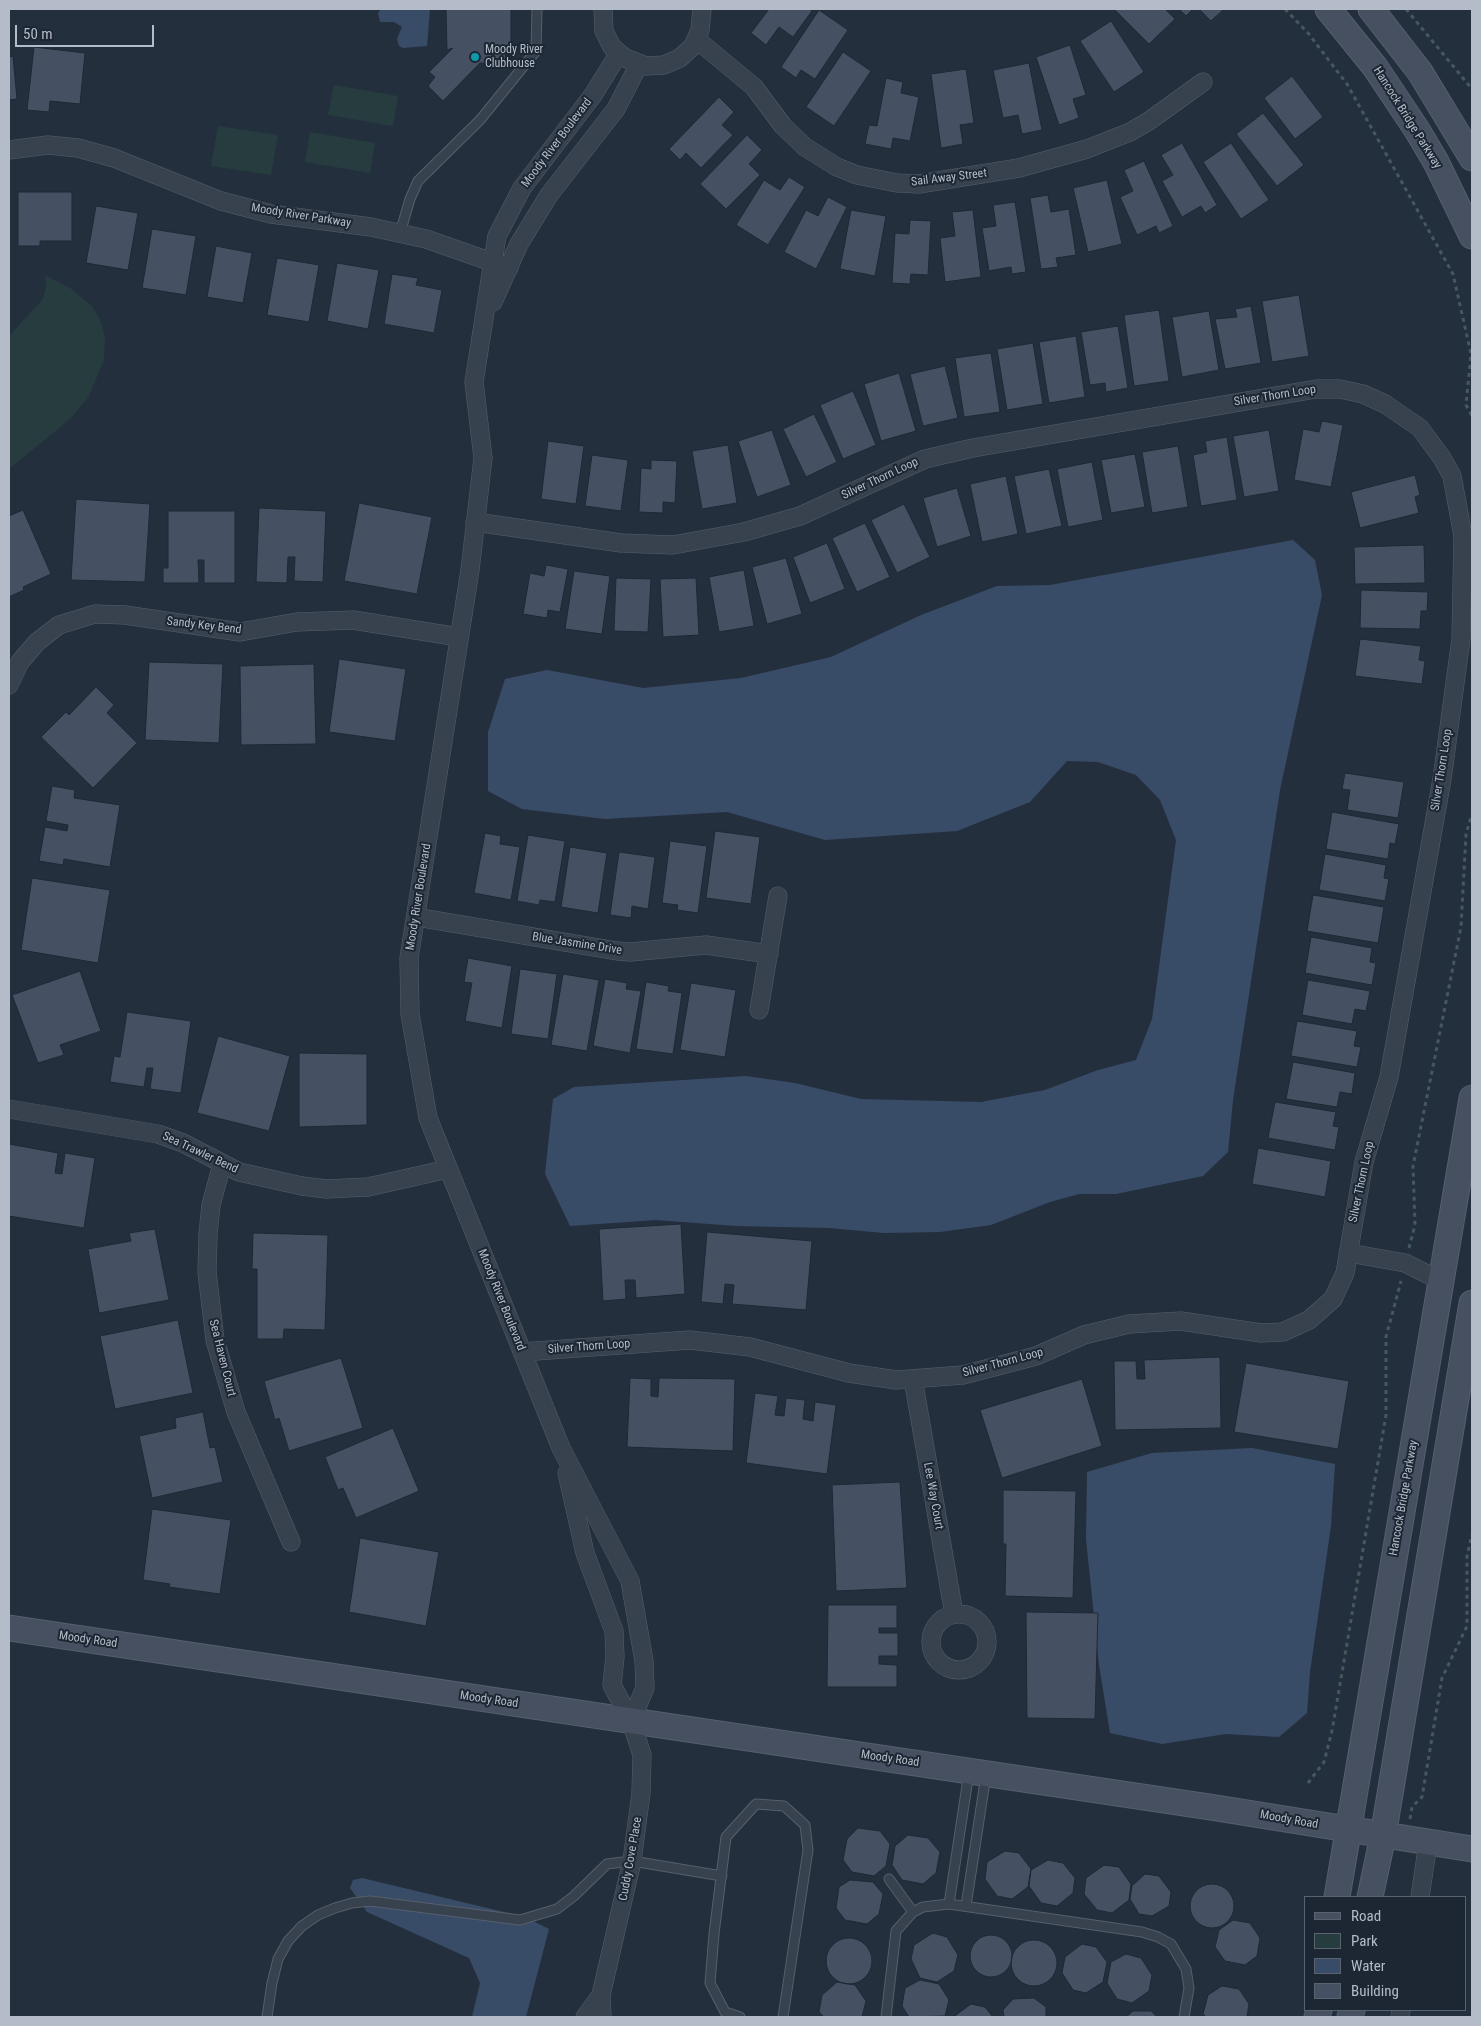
<!DOCTYPE html>
<style>
body{margin:0}
#map{position:relative;width:1481px;height:2026px;overflow:hidden;background:#242f3e;font-family:"Roboto Condensed",sans-serif}
canvas{display:block}
.frame{position:absolute;inset:0;border:10px solid #b4bcc9;pointer-events:none}
.legend{position:absolute;left:1304px;top:1896px;width:162px;height:115px;box-sizing:border-box;background:#1d2633;border:1px solid #59626f;margin:0;padding:6px 9px;list-style:none;font-size:15px;color:#b4bcc9}
.legend li{display:flex;align-items:center;gap:10px;height:25px}
.legend b{width:25px;border:1px solid #59626f}
.scale{position:absolute;left:15px;top:25px;width:139px;height:22px;box-sizing:border-box;border:2px solid #b4bcc9;border-top:0;padding-left:6px;font-size:15px;line-height:18px;white-space:nowrap;color:#b4bcc9;-webkit-text-stroke:4px #1d2633;paint-order:stroke}
</style>
<div id="map">
<canvas width="1481" height="2026"></canvas>
<div class="frame"></div>
<ul class="legend">
<li><b style="height:6px;background:#465061"></b>Road</li>
<li><b style="height:14px;background:#263c3f"></b>Park</li>
<li><b style="height:14px;background:#394c67"></b>Water</li>
<li><b style="height:14px;background:#455162"></b>Building</li>
</ul>
<div class="scale">50 m</div>
</div>
<script>
const context = document.querySelector('canvas').getContext('2d');
context.lineJoin = 'round';
function fill(path, color) { context.fillStyle = color; context.fill(path, 'evenodd'); }
const toPath = rows => new Path2D(rows.map(r => 'M' + r).join(''));
function trace(path, color, width, dash) { context.strokeStyle = color; context.lineWidth = width; context.lineCap = dash ? 'butt' : 'round'; context.setLineDash(dash || []); context.stroke(path); }
function write(font, color, halo, rows, align = 'center') {
  context.font = font + ' "Roboto Condensed",sans-serif'; context.lineWidth = 4; context.setLineDash([]); context.textBaseline = 'middle'; context.strokeStyle = halo; context.fillStyle = color; for (const [text, x, y, turn = 0] of rows) {
    context.save(); context.translate(x, y); context.rotate((+turn || 0) * Math.PI / 180); context.textAlign = isNaN(turn) ? turn : align; if (halo) context.strokeText(text, 0, 0); context.fillText(text, 0, 0); context.restore();
  }
}
fill(toPath([
 [334,85,398,96,393,126,328,115],
 [218,126,278,135,271,175,211,166],
 [310,132,375,143,370,173,305,162],
 [45,275,70,288,92,306,101,322,105,338,104,360,88,398,69,420,9,469,9,336,43,299,46,287]
]), '#263c3f');
fill(toPath([
 [381,9,430,9,427,46,403,48,399,46,397,39,402,27,394,22,380,22,378,13],
 [1293,540,1315,560,1322,595,1280,790,1233,1100,1228,1152,1203,1176,1116,1194,1079,1194,1050,1202,991,1225,940,1232,884,1233,829,1228,736,1226,656,1220,570,1226,545,1174,553,1099,574,1087,746,1076,795,1083,861,1099,981,1102,1045,1090,1098,1070,1136,1060,1152,1019,1176,840,1160,800,1136,775,1098,762,1067,761,1030,802,957,831,825,840,727,812,605,819,522,809,488,791,488,732,505,679,547,670,643,688,741,678,831,657,921,615,997,586,1050,585],
 [1252,1448,1335,1464,1331,1526,1310,1672,1307,1713,1279,1737,1226,1734,1162,1744,1110,1733,1099,1665,1086,1539,1087,1472,1152,1453],
 [362,1878,525,1917,549,1929,526,2017,472,2017,480,1983,469,1958,367,1912,350,1888,353,1880]
]), '#394c67');
const building = toPath([
 [446,9,511,9,511,47,505,47,506,65,480,63,443,101,428,86,435,77,429,72,453,48,447,50,446,9],
 [769,9,809,9,812,11,793,37,779,27,766,45,751,33,769,9],
 [1114,9,1165,9,1175,19,1149,44,1114,9],
 [1179,9,1193,9,1186,16,1179,9],
 [1199,9,1224,9,1211,21,1199,9],
 [819,10,848,30,815,79,801,70,796,78,781,67,819,10],
 [1111,21,1144,72,1114,92,1080,41,1111,21],
 [1070,45,1086,95,1073,99,1079,118,1059,125,1036,57,1070,45],
 [34,47,85,53,80,104,50,101,49,112,27,110,34,47],
 [843,52,871,71,834,126,806,107,843,52],
 [13,56,17,99,9,100,9,57,13,56],
 [1029,63,1042,130,1022,134,1018,115,1003,118,993,70,1029,63],
 [966,69,974,123,960,125,963,144,941,148,931,74,966,69],
 [1292,76,1323,117,1295,139,1264,98,1292,76],
 [886,78,903,82,901,93,919,97,910,141,893,138,891,149,865,144,869,125,877,126,886,78],
 [719,97,734,112,722,125,733,135,701,168,686,153,680,160,669,149,719,97],
 [1263,113,1304,165,1277,186,1236,134,1263,113],
 [747,135,762,150,749,164,760,175,726,209,700,184,747,135],
 [1182,143,1217,205,1205,213,1201,206,1182,217,1162,181,1173,175,1161,155,1182,143],
 [1231,143,1269,200,1241,219,1203,162,1231,143],
 [1144,161,1173,226,1159,233,1156,226,1137,235,1120,197,1133,191,1124,170,1144,161],
 [789,177,805,187,768,245,736,225,764,180,780,190,789,177],
 [1107,180,1122,244,1088,252,1073,188,1107,180],
 [18,192,72,192,72,241,40,241,40,246,18,246,18,192],
 [1048,195,1051,212,1069,209,1076,255,1056,258,1058,267,1041,269,1030,198,1048,195],
 [828,197,847,207,816,269,784,252,806,210,818,216,828,197],
 [1015,202,1026,272,1012,274,1011,267,989,271,982,228,996,226,993,205,1015,202],
 [96,206,138,213,128,270,86,263,96,206],
 [851,210,886,216,875,276,840,269,851,210],
 [973,210,981,277,945,282,940,238,955,236,952,212,973,210],
 [910,220,931,221,928,275,911,274,910,284,892,283,895,233,909,234,910,220],
 [152,229,196,236,186,295,142,288,152,229],
 [216,246,252,253,243,303,207,297,216,246],
 [277,258,319,265,309,322,267,315,277,258],
 [337,263,379,270,368,329,327,321,337,263],
 [392,274,418,278,416,285,442,290,434,333,384,324,392,274],
 [1299,295,1309,356,1272,362,1262,301,1299,295],
 [1251,306,1261,363,1225,369,1215,319,1237,317,1235,309,1251,306],
 [1159,310,1169,381,1134,386,1124,315,1159,310],
 [1209,311,1219,370,1182,377,1172,317,1209,311],
 [1118,326,1128,388,1106,392,1105,383,1090,385,1081,332,1118,326],
 [1076,336,1085,397,1049,403,1039,342,1076,336],
 [1033,343,1043,404,1007,410,997,349,1033,343],
 [991,353,1000,412,964,417,955,358,991,353],
 [945,366,958,418,923,426,910,374,945,366],
 [899,373,916,431,881,441,864,384,899,373],
 [853,391,876,445,843,459,820,405,853,391],
 [814,414,837,462,806,477,783,429,814,414],
 [1322,421,1343,425,1331,487,1294,480,1303,429,1319,432,1322,421],
 [772,430,791,485,757,497,738,441,772,430],
 [1269,430,1279,491,1244,497,1233,436,1269,430],
 [1227,437,1237,500,1201,506,1193,455,1207,452,1205,441,1227,437],
 [548,441,584,446,576,504,541,499,548,441],
 [728,445,737,503,702,509,692,451,728,445],
 [1178,446,1188,507,1152,513,1142,452,1178,446],
 [1135,454,1145,507,1111,513,1101,460,1135,454],
 [592,455,628,460,621,511,585,506,592,455],
 [651,460,677,461,675,503,663,502,663,513,639,512,641,468,651,469,651,460],
 [1092,462,1103,520,1068,527,1057,469,1092,462],
 [1049,469,1062,526,1026,534,1014,476,1049,469],
 [1415,475,1420,495,1415,497,1419,513,1360,528,1351,492,1415,475],
 [1006,476,1018,534,982,542,970,484,1006,476],
 [957,488,971,536,937,547,923,498,957,488],
 [76,499,150,504,145,582,71,580,76,499],
 [359,503,432,517,417,594,344,581,359,503],
 [904,504,930,557,897,573,871,520,904,504],
 [259,508,326,511,323,582,294,581,295,557,288,557,287,583,256,582,259,508],
 [23,510,51,574,23,587,24,590,9,597,9,516,23,510],
 [168,511,235,511,235,583,204,583,204,560,198,560,199,583,163,583,163,568,168,568,168,511],
 [865,523,890,577,857,592,832,538,865,523],
 [827,543,845,589,810,603,793,557,827,543],
 [1424,545,1425,583,1355,584,1354,547,1424,545],
 [786,558,802,614,767,624,752,567,786,558],
 [546,565,568,569,560,612,548,610,547,618,523,614,530,573,544,576,546,565],
 [744,570,754,626,719,632,709,577,744,570],
 [574,571,610,576,602,634,565,629,574,571],
 [616,578,651,579,648,632,614,631,616,578],
 [696,578,699,635,663,637,660,579,696,578],
 [1361,590,1428,592,1427,611,1421,611,1420,629,1360,628,1361,590],
 [1360,639,1421,646,1419,660,1425,661,1422,684,1355,676,1360,639],
 [339,659,406,669,395,741,329,732,339,659],
 [149,662,223,664,219,743,145,740,149,662],
 [314,664,316,744,241,745,240,666,314,664],
 [96,687,114,705,107,713,137,743,93,788,41,737,66,712,69,715,96,687],
 [1345,773,1404,782,1398,818,1347,810,1350,790,1342,789,1345,773],
 [52,786,75,790,74,798,120,805,110,867,64,859,63,865,39,861,45,827,67,831,68,825,46,821,52,786],
 [1332,812,1399,824,1395,844,1390,843,1388,859,1326,849,1332,812],
 [715,831,760,837,751,904,706,898,715,831],
 [485,833,501,836,500,844,520,847,511,900,474,893,485,833],
 [528,835,565,841,555,902,540,900,539,905,517,901,528,835],
 [670,841,707,846,698,913,677,910,678,905,662,903,670,841],
 [570,847,607,853,598,913,561,907,570,847],
 [619,852,655,857,648,909,632,906,631,918,610,915,619,852],
 [1325,854,1386,865,1384,878,1389,879,1385,901,1319,890,1325,854],
 [32,878,110,890,98,963,21,950,32,878],
 [1313,895,1384,907,1378,943,1307,931,1313,895],
 [1311,937,1372,948,1370,962,1376,963,1372,985,1305,973,1311,937],
 [468,958,512,966,502,1028,465,1021,472,983,464,982,468,958],
 [520,969,557,974,548,1039,511,1034,520,969],
 [80,971,101,1031,60,1045,64,1055,38,1063,12,995,80,971],
 [563,974,599,980,587,1051,551,1045,563,974],
 [605,979,627,983,626,989,641,991,630,1053,593,1046,605,979],
 [1308,980,1370,991,1366,1011,1355,1009,1352,1024,1302,1015,1308,980],
 [646,982,669,986,668,991,682,993,673,1054,636,1049,646,982],
 [691,983,736,990,725,1057,680,1050,691,983],
 [127,1012,191,1021,181,1093,150,1089,153,1068,147,1068,144,1087,110,1082,114,1056,120,1057,127,1012],
 [1297,1021,1357,1031,1354,1046,1361,1047,1357,1067,1291,1056,1297,1021],
 [218,1036,290,1056,269,1131,197,1113,218,1036],
 [299,1053,367,1054,367,1125,299,1127,299,1053],
 [1293,1062,1355,1073,1352,1094,1340,1092,1337,1107,1286,1099,1293,1062],
 [1275,1102,1336,1112,1333,1126,1339,1127,1335,1150,1268,1138,1275,1102],
 [9,1144,58,1153,55,1173,62,1174,65,1153,95,1158,84,1228,9,1216,9,1144],
 [1258,1148,1331,1161,1325,1197,1252,1184,1258,1148],
 [681,1224,685,1294,636,1298,635,1280,625,1280,626,1299,603,1301,599,1229,681,1224],
 [155,1229,169,1300,99,1313,88,1249,131,1241,129,1233,155,1229],
 [707,1232,812,1241,806,1310,732,1304,734,1285,725,1284,723,1304,701,1302,707,1232],
 [253,1233,328,1235,325,1330,284,1329,283,1339,257,1339,257,1269,252,1269,253,1233],
 [178,1320,193,1393,115,1409,100,1336,178,1320],
 [1220,1357,1221,1428,1115,1430,1114,1361,1136,1361,1137,1379,1145,1379,1144,1360,1220,1357],
 [341,1358,363,1428,289,1451,279,1418,275,1420,264,1381,341,1358],
 [1246,1363,1349,1381,1338,1449,1234,1432,1246,1363],
 [630,1378,651,1379,651,1396,658,1397,659,1378,735,1379,733,1451,627,1447,630,1378],
 [1082,1379,1102,1446,1002,1478,980,1410,1082,1379],
 [755,1393,778,1396,775,1415,784,1416,786,1398,805,1400,803,1419,813,1421,815,1402,836,1405,827,1474,746,1463,755,1393],
 [203,1412,210,1448,215,1447,223,1482,152,1498,139,1436,176,1428,175,1418,203,1412],
 [393,1428,419,1491,356,1518,343,1488,338,1490,325,1457,393,1428],
 [900,1482,907,1588,836,1591,832,1485,900,1482],
 [1003,1490,1076,1491,1073,1598,1005,1596,1006,1544,1003,1544,1003,1490],
 [152,1509,231,1520,220,1594,169,1587,170,1584,143,1580,152,1509],
 [360,1538,439,1552,426,1626,349,1612,360,1538],
 [828,1605,897,1605,897,1628,879,1628,879,1633,898,1633,898,1656,879,1656,879,1664,897,1665,897,1687,827,1687,828,1605],
 [1026,1612,1098,1613,1095,1719,1027,1718,1026,1612],
 [858,1828,880,1831,890,1844,886,1866,874,1876,852,1872,843,1860,847,1839,858,1828],
 [908,1835,928,1838,940,1852,936,1873,923,1884,902,1880,892,1865,895,1846,908,1835],
 [1005,1851,1019,1853,1031,1869,1028,1887,1012,1899,997,1896,985,1879,987,1862,1005,1851],
 [1048,1860,1063,1863,1075,1878,1073,1893,1057,1906,1041,1903,1029,1886,1031,1870,1048,1860],
 [1104,1865,1119,1867,1131,1884,1129,1900,1112,1913,1097,1910,1084,1894,1086,1878,1104,1865],
 [1145,1874,1159,1876,1171,1892,1169,1906,1152,1916,1139,1914,1130,1899,1132,1886,1145,1874],
 [850,1880,873,1882,883,1894,879,1914,867,1924,845,1920,836,1908,839,1887,850,1880],
 '1190 1906a22 22 0 1 1 44 0a22 22 0 1 1-44 0Z',
 [1233,1920,1250,1923,1260,1938,1257,1956,1245,1965,1225,1961,1215,1947,1219,1930,1233,1920],
 [933,1933,947,1937,958,1955,954,1971,937,1982,920,1978,911,1959,914,1945,933,1933],
 '970 1956a21 21 0 1 1 42 0a21 21 0 1 1-42 0Z',
 '826 1961a23 23 0 1 1 46 0a23 23 0 1 1-46 0Z',
 '1011 1963a23 23 0 1 1 46 0a23 23 0 1 1-46 0Z',
 [1082,1944,1096,1947,1107,1962,1103,1982,1086,1993,1073,1990,1062,1973,1065,1957,1082,1944],
 [1126,1954,1141,1958,1152,1975,1149,1991,1132,2003,1117,1999,1107,1983,1111,1962,1126,1954],
 [920,1980,939,1984,949,2000,945,2016,909,2017,902,2006,905,1988,920,1980],
 [837,1982,855,1985,866,2001,862,2017,824,2017,819,2012,822,1995,837,1982],
 [1222,1986,1239,1989,1249,2004,1247,2017,1206,2017,1203,2014,1208,1995,1222,1986],
 [1034,1998,1046,2007,1046,2017,1004,2017,1003,2010,1013,1999,1034,1998],
 [971,2004,985,2007,993,2017,955,2017,956,2015,971,2004],
 [1133,2011,1151,2011,1157,2017,1126,2017,1133,2011]
]);
fill(building, '#455162');
trace(building, '#1f2835', 1);
const lane = toPath([
 [400,233,410,199,418,181,480,120,536,51,537,9],
 [889,1879,913,1912],
 [949,1904,969,1772],
 [966,1906,986,1775],
 [267,2017,272,1983,278,1959,288,1941,302,1926,318,1915,335,1908,352,1903,370,1901,520,1920,557,1909,574,1896,607,1864,632,1861,722,1876],
 [740,2017,725,2012,710,1983,714,1934,726,1837,756,1804,784,1806,805,1825,808,1850,783,2017],
 [886,2017,896,1931,913,1912,923,1907,949,1904,1142,1932,1158,1937,1171,1944,1186,1969,1189,1988,1184,2017]
]);
const street = toPath([
 [603,9,604,31,612,47,625,58,646,66,664,65,680,58,693,46,700,30,702,9],
 [696,39,754,87,783,126,805,147,837,167,857,175,897,183,919,184,1019,168,1087,149,1130,132,1149,121,1203,82],
 [619,53,593,95,522,188,497,236,474,382,483,458,470,570,409,958,410,1014,428,1118,561,1448,630,1581,644,1661,645,1688,631,1721],
 [9,150,48,145,78,148,114,158,221,201,271,214,371,227,426,239,509,268],
 [493,302,519,244,549,195,616,109,639,64],
 [475,522,621,543,673,545,744,532,800,516,925,459,973,448,1316,389,1340,389,1363,394,1385,404,1420,428,1442,458,1452,476,1463,536,1461,639,1442,779,1389,1077,1364,1162,1345,1273,1333,1299,1309,1320,1283,1332,1261,1333,1181,1321,1129,1324,1084,1335,1036,1356,963,1375,896,1380,849,1373,750,1347,690,1340,522,1352],
 [9,685,20,662,37,642,59,625,95,614,125,615,240,632,297,622,353,620,459,637],
 [416,917,617,951,630,952,706,945,769,954],
 [759,1010,778,896],
 [9,1109,158,1134,183,1143,239,1172,302,1186,326,1189,368,1187,448,1169],
 [222,1164,211,1205,208,1234,207,1272,215,1340,236,1412,291,1542],
 [1349,1253,1405,1263,1441,1281],
 [913,1379,954,1614],
 [567,1473,585,1553,614,1631,615,1657,612,1685,631,1721,642,1755,641,1793,632,1861,601,1995,602,2017],
 '931 1642a28 28 0 1 1 56 0a28 28 0 1 1-56 0Z',
 [1420,1897,1428,1843],
 [585,2017,601,1995],
 [1400,2017,1401,2010]
]);
const secondary = toPath([
 [1328,9,1375,67,1417,130,1436,162,1472,236],
 [1371,9,1420,72,1472,158],
 [9,1628,1210,1807,1472,1849],
 [1337,1897,1472,1098],
 [1370,1897,1383,1836,1472,1303],
 [1317,2017,1319,2010],
 [1350,2017,1352,2010]
]);
trace(lane, '#565f6c', 11);
trace(street, '#565f6c', 19);
trace(secondary, '#565f6c', 27);
trace(toPath([
 [1285,9,1308,33,1347,84,1453,274,1471,354,1466,405,1472,416],
 [1406,9,1472,89],
 [1409,1248,1415,1225,1413,1166,1461,927,1466,834,1472,814],
 [1308,1783,1324,1762,1332,1731,1386,1415,1386,1337,1401,1281],
 [1410,1819,1412,1807,1422,1797,1442,1678,1467,1626,1467,1556,1472,1534]
]), '#44595c', 3, [4, 4]);
trace(lane, '#38414e', 9);
trace(street, '#38414e', 18);
trace(secondary, '#465061', 25);
for (const [x, y, r, color] of [
 [475,57,5,"#0f9aa8"]
]) { const dot = new Path2D(); dot.arc(x, y, r, 0, 2 * Math.PI); context.fillStyle = color; context.fill(dot); trace(dot, '#1d2633', 2); }
write('12px', '#b4bcc9', '#1d2633', [
 ["Moody River",485,50],
 ["Clubhouse",485,64]
], 'left');
write('12px', '#b4bcc9', '#1d2633', [
 ["Hancock Bridge Parkway",1407,118,58],
 ["Moody River Boulevard",557,143,-53],
 ["Sail Away Street",949,178,-7],
 ["Moody River Parkway",301,216,9],
 ["Silver Thorn Loop",1275,396,-9],
 ["Silver Thorn Loop",880,479,-25],
 ["Sandy Key Bend",204,626,7],
 ["Silver Thorn Loop",1442,770,-81],
 ["Moody River Boulevard",419,897,-81],
 ["Blue Jasmine Drive",577,944,9],
 ["Sea Trawler Bend",200,1153,25],
 ["Silver Thorn Loop",1362,1182,-78],
 ["Moody River Boulevard",501,1300,68],
 ["Silver Thorn Loop",589,1347,-4],
 ["Sea Haven Court",222,1358,76],
 ["Silver Thorn Loop",1003,1363,-15],
 ["Lee Way Court",933,1496,80],
 ["Hancock Bridge Parkway",1404,1498,-80],
 ["Moody Road",88,1640,8],
 ["Moody Road",489,1700,8],
 ["Moody Road",890,1759,8],
 ["Moody Road",1289,1820,10],
 ["Cuddy Cove Place",631,1859,-80]
]);
</script>
